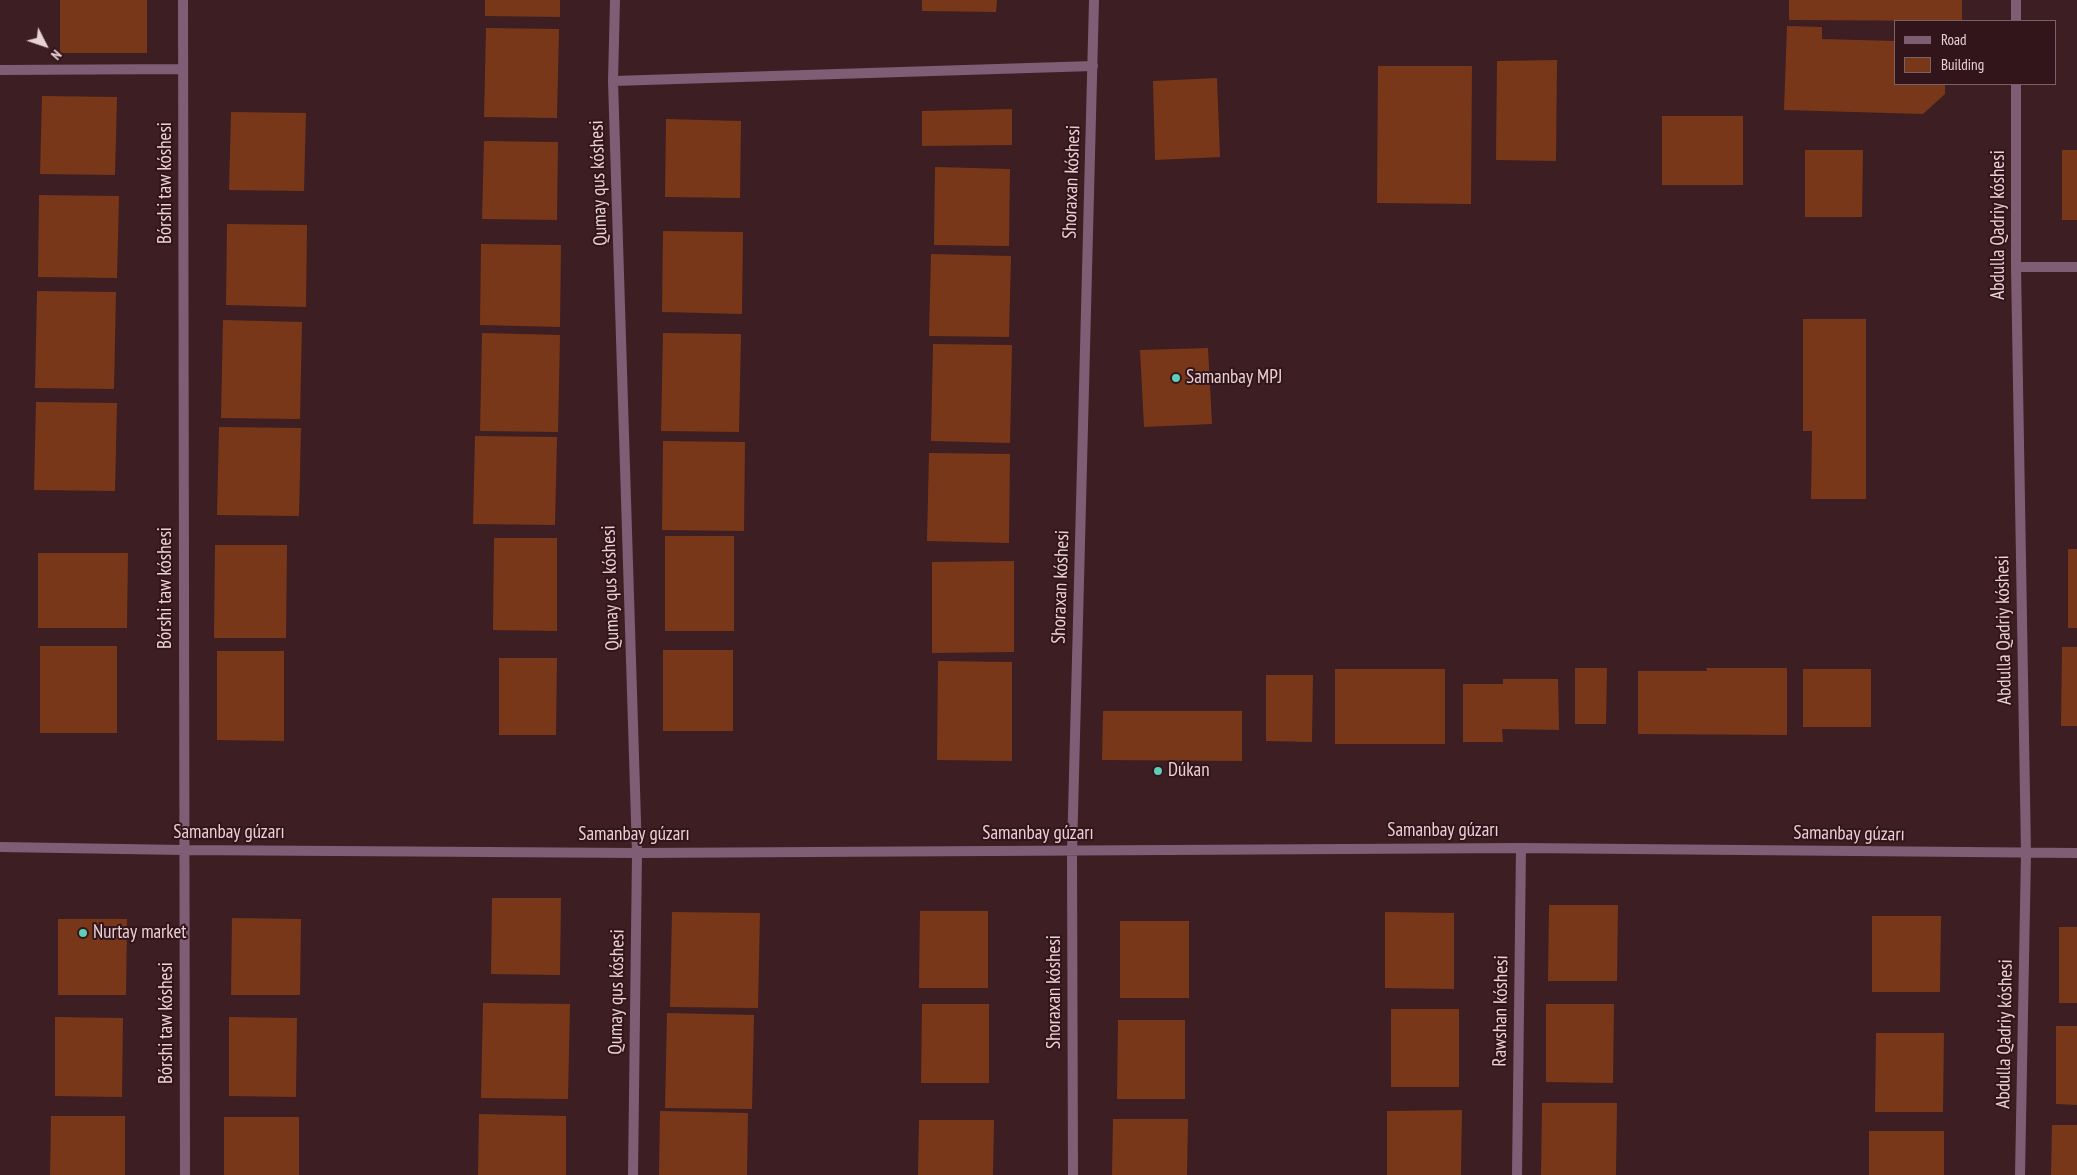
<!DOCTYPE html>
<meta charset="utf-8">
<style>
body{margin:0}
#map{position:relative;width:2077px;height:1175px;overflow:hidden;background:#3d1e23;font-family:"PT Sans Narrow",sans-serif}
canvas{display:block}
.legend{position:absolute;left:1894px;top:20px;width:162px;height:65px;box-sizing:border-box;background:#32151a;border:1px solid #7b6165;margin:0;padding:6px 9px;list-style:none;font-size:15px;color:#e8d2d5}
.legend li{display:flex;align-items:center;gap:10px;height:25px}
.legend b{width:25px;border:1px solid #7b6165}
.north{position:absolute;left:20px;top:20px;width:50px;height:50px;-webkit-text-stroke:4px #32151a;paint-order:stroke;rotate:131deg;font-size:14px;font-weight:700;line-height:20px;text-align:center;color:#e8d2d5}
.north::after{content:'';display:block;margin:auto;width:18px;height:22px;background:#e8d2d5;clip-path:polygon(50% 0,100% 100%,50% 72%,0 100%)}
</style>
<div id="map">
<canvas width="2077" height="1175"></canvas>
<ul class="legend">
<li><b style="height:6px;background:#7f5d75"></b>Road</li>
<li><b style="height:14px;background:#783718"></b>Building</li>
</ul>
<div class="north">N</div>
</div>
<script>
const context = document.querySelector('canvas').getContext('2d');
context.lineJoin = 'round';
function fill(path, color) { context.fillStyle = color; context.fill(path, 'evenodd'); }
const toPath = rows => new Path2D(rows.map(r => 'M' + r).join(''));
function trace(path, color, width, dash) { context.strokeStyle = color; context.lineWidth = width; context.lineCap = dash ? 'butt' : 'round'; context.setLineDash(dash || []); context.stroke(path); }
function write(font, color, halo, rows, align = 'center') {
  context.font = font + ' "PT Sans Narrow",sans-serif'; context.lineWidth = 4; context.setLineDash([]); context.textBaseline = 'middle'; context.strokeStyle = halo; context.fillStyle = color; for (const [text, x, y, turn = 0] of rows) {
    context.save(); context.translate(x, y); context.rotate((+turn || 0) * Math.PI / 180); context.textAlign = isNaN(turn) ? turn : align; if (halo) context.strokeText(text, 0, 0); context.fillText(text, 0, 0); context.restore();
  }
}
fill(toPath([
 [60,0,147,0,147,53,60,53],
 [485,0,560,0,560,17,485,16],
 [922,0,997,0,996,12,922,11],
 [1789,0,1962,0,1962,21,1789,20],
 [1787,26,1822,27,1822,39,1896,41,1896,84,1945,84,1945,94,1923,114,1784,110],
 [486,28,559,29,557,118,484,117],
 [1557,60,1556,161,1496,160,1497,61],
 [1378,66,1472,66,1471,204,1377,203],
 [1217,78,1220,157,1155,160,1153,81],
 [42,96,117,97,115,175,40,174],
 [1012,109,1012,145,922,146,922,111],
 [231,112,306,113,304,191,229,190],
 [1662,116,1743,116,1743,185,1662,185],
 [666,119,741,121,740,198,665,197],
 [484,141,558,142,557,220,482,219],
 [1805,150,1863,150,1862,217,1805,217],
 [2062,150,2077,150,2077,220,2062,220],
 [935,167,1010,169,1009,246,934,245],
 [39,195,119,196,117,278,38,277],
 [227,224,307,225,306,307,226,305],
 [663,231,743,232,742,314,662,312],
 [481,244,561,245,560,327,480,325],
 [931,254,1011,256,1009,337,929,336],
 [37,291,116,292,114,389,35,388],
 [1803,319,1866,319,1866,499,1811,499,1812,431,1803,431],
 [223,320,302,322,300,419,221,418],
 [482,333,560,335,558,432,480,431],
 [663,333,741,334,739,432,661,431],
 [933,344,1012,345,1010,443,931,441],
 [1208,348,1212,424,1144,427,1140,350],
 [36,402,117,403,115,491,34,490],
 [219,427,301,428,299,516,217,515],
 [475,436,557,437,555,525,473,524],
 [663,441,745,442,744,531,662,530],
 [929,453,1010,454,1009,543,927,541],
 [665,536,734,536,734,631,665,631],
 [494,538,557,538,557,631,493,630],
 [215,545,287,545,286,638,214,638],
 [2068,549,2077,549,2077,628,2068,628],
 [38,553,128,553,127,628,38,628],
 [1014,561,1014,652,932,653,932,562],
 [40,646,117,646,117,733,40,733],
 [2062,647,2077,647,2077,726,2061,726],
 [663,650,733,650,733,731,663,731],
 [217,651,284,651,284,741,217,740],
 [499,658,557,658,556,735,499,735],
 [938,661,1012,662,1012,761,937,760],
 [1575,668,1607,668,1606,724,1575,724],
 [1706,668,1787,668,1787,735,1638,734,1638,671,1707,671],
 [1335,669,1445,669,1445,744,1335,744],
 [1803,669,1871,669,1871,727,1803,727],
 [1266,675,1313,675,1312,742,1266,741],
 [1503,679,1558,679,1559,730,1502,729,1503,742,1463,742,1463,684,1503,684],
 [1103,711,1242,711,1242,761,1102,760],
 [492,898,561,898,560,975,491,974],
 [1549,905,1618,905,1617,981,1548,981],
 [920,911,988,911,988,988,919,988],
 [672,912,760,913,758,1008,670,1007],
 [1385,912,1454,913,1454,989,1385,988],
 [1872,916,1941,916,1940,992,1872,992],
 [232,918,301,919,300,995,231,995],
 [58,919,127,919,126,995,58,995],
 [1120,921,1189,921,1189,998,1120,998],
 [2059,927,2077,927,2077,1003,2059,1003],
 [483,1003,570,1004,568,1099,481,1098],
 [922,1004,989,1004,989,1083,921,1083],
 [1546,1004,1614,1004,1613,1083,1546,1082],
 [1391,1009,1459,1009,1459,1087,1391,1087],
 [667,1013,754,1015,752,1109,665,1108],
 [55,1017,123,1018,122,1097,55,1096],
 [229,1017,297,1018,296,1097,229,1096],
 [1118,1020,1185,1020,1185,1099,1117,1099],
 [2056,1026,2077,1026,2077,1105,2056,1104],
 [1876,1033,1944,1033,1943,1112,1875,1112],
 [1542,1103,1617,1103,1616,1175,1541,1175],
 [1462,1110,1461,1175,1387,1175,1387,1111],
 [660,1111,748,1113,747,1175,659,1175],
 [479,1114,566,1116,566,1175,478,1175],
 [51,1116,125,1116,125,1175,50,1175],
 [224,1117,299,1117,299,1175,224,1175],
 [1113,1119,1188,1119,1187,1175,1112,1175],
 [919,1120,994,1120,993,1175,918,1175],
 [2052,1125,2077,1125,2077,1175,2051,1175],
 [1869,1131,1944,1131,1944,1175,1869,1175]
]), '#783718');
trace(toPath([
 [183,0,185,1175],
 [615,0,613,81,637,853,633,1175],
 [2016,0,2016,21],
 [0,70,183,69],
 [613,81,1093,66],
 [2016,84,2016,267,2026,853,2020,1175],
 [2016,267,2077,267],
 [0,847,184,850,637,853,1521,848,2077,853],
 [1073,1175,1072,852,1094,0],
 [1517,1175,1521,848]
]), '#7f5d75', 10);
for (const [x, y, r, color] of [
 [1176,378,5,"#5eceb8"],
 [1158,771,5,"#5eceb8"],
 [83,933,5,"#5eceb8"]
]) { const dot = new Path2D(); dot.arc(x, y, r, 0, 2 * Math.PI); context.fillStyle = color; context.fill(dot); trace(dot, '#32151a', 2); }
write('19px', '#e8d2d5', '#32151a', [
 ["Shoraxan kóshesi",1072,182,-88],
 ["Bórshi taw kóshesi",166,183,-90],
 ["Qumay qus kóshesi",599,183,-92],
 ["Abdulla Qadriy kóshesi",1999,225,-90],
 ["Shoraxan kóshesi",1061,587,-88],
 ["Bórshi taw kóshesi",166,588,-90],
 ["Qumay qus kóshesi",611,588,-92],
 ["Abdulla Qadriy kóshesi",2004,630,-91],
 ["Samanbay gúzarı",1443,831],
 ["Samanbay gúzarı",229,833],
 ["Samanbay gúzarı",1038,834],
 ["Samanbay gúzarı",1849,834,1],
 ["Samanbay gúzarı",634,835],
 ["Qumay qus kóshesi",617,992,-89],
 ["Shoraxan kóshesi",1055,992,-90],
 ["Rawshan kóshesi",1501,1011,-89],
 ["Bórshi taw kóshesi",167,1023,-90],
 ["Abdulla Qadriy kóshesi",2005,1034,-89]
]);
write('19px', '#e8d2d5', '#32151a', [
 ["Samanbay MPJ",1186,378],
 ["Dúkan",1168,771],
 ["Nurtay market",93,933]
], 'left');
</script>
